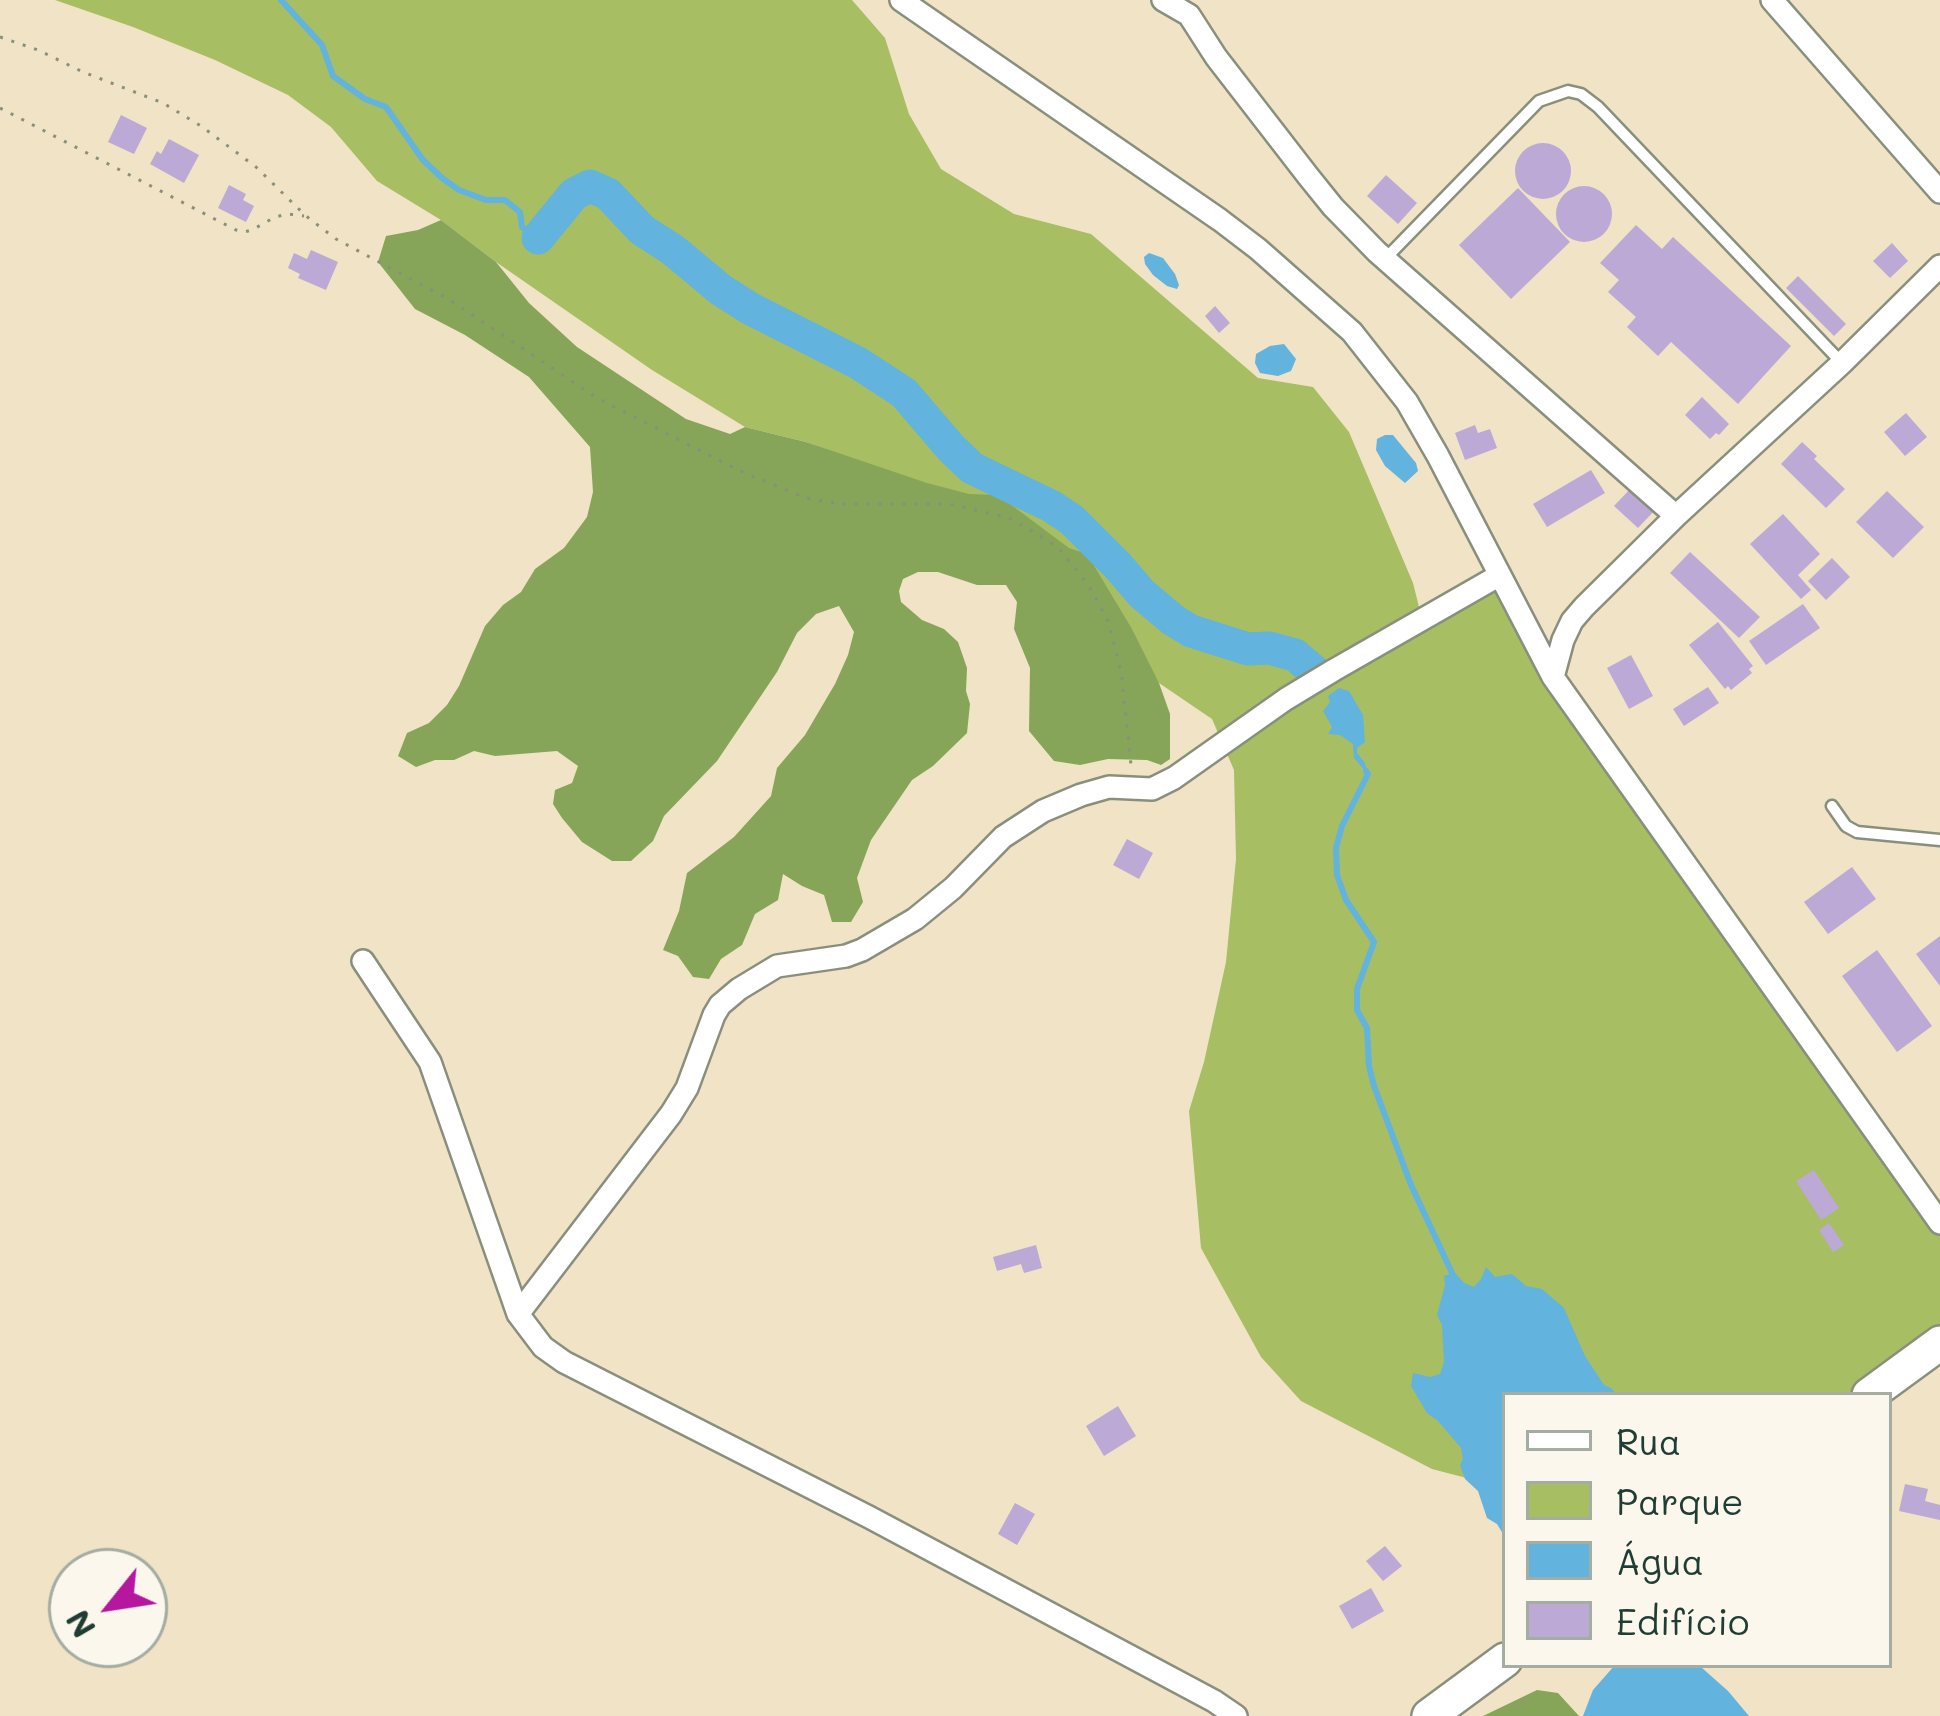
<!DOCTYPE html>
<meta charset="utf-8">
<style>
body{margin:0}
#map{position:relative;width:1940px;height:1716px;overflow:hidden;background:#f1e3c6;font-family:Mali,sans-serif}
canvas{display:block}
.legend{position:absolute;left:1502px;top:1392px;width:390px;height:276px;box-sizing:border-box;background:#fbf7ec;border:3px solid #a3ada2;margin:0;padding:15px 21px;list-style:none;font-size:36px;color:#1f3d34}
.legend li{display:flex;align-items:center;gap:24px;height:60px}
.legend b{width:60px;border:3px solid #a3ada2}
.north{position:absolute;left:48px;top:1548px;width:120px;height:120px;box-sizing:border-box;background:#fbf7ec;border:3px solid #a3ada2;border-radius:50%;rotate:240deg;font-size:33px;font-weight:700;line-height:48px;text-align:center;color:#1f3d34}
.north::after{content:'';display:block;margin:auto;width:42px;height:54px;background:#b5179e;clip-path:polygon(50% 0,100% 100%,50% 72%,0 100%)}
</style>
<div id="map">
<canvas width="1940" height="1716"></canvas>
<ul class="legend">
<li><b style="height:15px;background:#fff"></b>Rua</li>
<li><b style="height:33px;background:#a8be63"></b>Parque</li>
<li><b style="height:33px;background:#62b3dd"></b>Água</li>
<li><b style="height:33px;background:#bca9d5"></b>Edifício</li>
</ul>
<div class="north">N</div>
</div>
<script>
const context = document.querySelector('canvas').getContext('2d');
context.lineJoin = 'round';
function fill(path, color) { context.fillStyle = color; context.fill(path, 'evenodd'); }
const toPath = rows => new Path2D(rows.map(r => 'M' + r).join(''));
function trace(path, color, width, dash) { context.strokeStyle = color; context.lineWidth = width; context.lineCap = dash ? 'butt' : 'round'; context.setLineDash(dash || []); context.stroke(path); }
fill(toPath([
 [55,0,852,0,885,38,909,114,941,169,1014,214,1091,234,1258,378,1313,387,1349,432,1413,583,1423,623,1506,576,1552,667,1940,1213,1940,1331,1849,1395,1505,1395,1505,1488,1432,1469,1301,1401,1261,1357,1201,1248,1189,1111,1204,1062,1226,962,1236,859,1234,770,1212,719,1159,683,1138,648,950,519,892,473,806,442,745,427,652,370,496,262,441,220,377,181,331,127,288,95,215,60,133,27]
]), '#a8be63');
fill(toPath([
 [441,220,496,262,529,303,577,347,686,419,730,434,745,427,806,442,927,483,969,494,998,495,1069,548,1087,554,1132,629,1159,683,1170,714,1170,759,1161,765,1147,760,1108,759,1080,765,1054,761,1029,731,1030,668,1014,629,1017,602,1006,585,977,585,938,572,918,572,903,579,899,591,901,602,922,620,944,629,958,642,967,668,966,691,970,704,967,733,933,766,912,780,871,840,857,878,863,902,851,922,832,922,824,895,802,886,783,874,778,900,755,914,742,945,721,959,709,979,693,977,678,956,663,950,679,911,687,873,734,837,771,796,777,768,805,735,835,684,848,655,854,632,839,606,816,614,797,633,777,672,717,761,664,816,653,841,631,861,612,861,582,842,562,818,553,804,555,790,572,783,578,766,557,751,495,756,474,751,454,760,435,760,416,767,398,756,407,733,429,723,447,705,459,686,485,626,503,605,521,592,535,569,564,548,587,517,593,492,590,447,529,377,465,335,415,309,378,262,386,236,418,230],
 [1537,1690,1558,1693,1579,1716,1483,1716]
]), '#86a559');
fill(toPath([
 [1149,253,1163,258,1175,274,1179,285,1177,289,1167,286,1153,275,1145,264,1144,257],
 [1284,344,1296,359,1291,371,1278,376,1260,373,1255,363,1256,354,1270,346],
 [1385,435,1393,435,1416,463,1418,471,1405,483,1385,466,1376,450,1377,439],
 [1339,688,1349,691,1363,715,1365,742,1357,748,1357,753,1365,763,1368,774,1354,758,1353,744,1340,735,1328,734,1332,727,1323,711,1330,702,1328,696],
 [1486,1267,1495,1277,1512,1274,1526,1286,1542,1289,1564,1308,1585,1356,1604,1385,1611,1388,1617,1395,1505,1395,1505,1537,1497,1524,1487,1518,1478,1491,1465,1479,1460,1465,1463,1459,1461,1448,1438,1421,1427,1413,1411,1386,1413,1373,1430,1377,1440,1374,1444,1362,1442,1325,1437,1315,1445,1285,1444,1276,1450,1274,1456,1280,1474,1287,1481,1279],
 [1615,1665,1701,1667,1728,1691,1749,1716,1583,1716,1593,1690]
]), '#62b3dd');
trace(toPath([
 [281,0,322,45,333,76,365,99,386,107,423,160,442,178,459,190,486,200,505,200,520,212,522,227,538,238],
 [1366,771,1368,774,1342,826,1336,848,1337,875,1346,900,1374,942,1357,989,1357,1010,1367,1028,1369,1066,1374,1086,1411,1185,1453,1275,1461,1284]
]), '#62b3dd', 6);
trace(toPath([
 [538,238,574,194,590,186,608,194,642,230,673,250,721,290,751,309,858,363,904,393,951,448,972,468,1051,506,1072,520,1118,566,1142,594,1173,620,1191,631,1248,649,1269,648,1295,655,1316,673]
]), '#62b3dd', 33);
fill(toPath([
 [121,115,147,128,134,154,108,142],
 [169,139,199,155,184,183,150,164,157,151,161,154],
 '1515 171a28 28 0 1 1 56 0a28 28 0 1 1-56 0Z',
 [1386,175,1417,203,1398,224,1367,196],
 [229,185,246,194,243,200,254,206,246,222,218,208],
 '1556 214a28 28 0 1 1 56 0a28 28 0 1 1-56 0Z',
 [1518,188,1570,242,1511,299,1459,245],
 [1636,225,1662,249,1673,237,1791,346,1738,404,1671,342,1658,356,1627,327,1636,317,1608,292,1619,280,1600,263],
 [1892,243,1908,261,1890,278,1873,261],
 [311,250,338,262,326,290,298,278,300,274,288,268,294,253,307,259],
 [1798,276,1846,324,1834,336,1786,288],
 [1215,306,1230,323,1219,333,1205,316],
 [1702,397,1729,424,1719,435,1716,433,1710,439,1685,415],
 [1906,413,1927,437,1905,456,1884,432],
 [1475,425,1478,433,1490,429,1497,448,1465,460,1455,433],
 [1802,442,1817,456,1814,459,1845,489,1826,508,1781,464],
 [1591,470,1605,493,1547,527,1533,504],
 [1632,487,1655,510,1638,528,1614,506],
 [1887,491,1924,527,1893,558,1856,522],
 [1783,514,1820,554,1798,575,1811,590,1801,599,1750,544],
 [1690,552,1760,617,1739,638,1670,573],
 [1832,558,1850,577,1826,600,1808,581],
 [1803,604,1820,628,1766,665,1749,641],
 [1718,622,1753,666,1749,669,1752,673,1731,690,1728,686,1725,689,1689,645],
 [1631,655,1653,696,1629,709,1607,668],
 [1708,687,1719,703,1684,726,1673,709],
 [1127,839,1153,853,1139,879,1113,865],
 [1852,867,1876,899,1828,934,1804,902],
 [1940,936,1940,986,1916,954],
 [1877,950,1932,1026,1897,1052,1842,976],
 [1814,1170,1839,1208,1821,1220,1796,1181],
 [1829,1223,1844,1245,1833,1252,1819,1230],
 [1036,1245,1042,1268,1024,1273,1021,1264,997,1271,993,1257],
 [1118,1406,1136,1436,1104,1456,1086,1426],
 [1905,1484,1928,1489,1925,1501,1940,1505,1940,1520,1899,1511],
 [1015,1503,1035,1514,1017,1545,998,1534],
 [1385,1546,1402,1566,1383,1581,1366,1561],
 [1371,1588,1384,1611,1352,1629,1339,1606]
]), '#bca9d5');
const service = toPath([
 [1385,259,1539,101,1568,91,1581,94,1598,107,1841,362],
 [1832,806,1846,826,1857,832,1940,840]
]);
const minor = toPath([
 [901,0,1220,220,1258,249,1352,332,1407,402,1438,456,1553,677,1940,1223],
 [1163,0,1189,15,1216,57,1308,176,1333,207,1377,252,1676,516],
 [1772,0,1940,192],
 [1553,677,1563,640,1572,621,1584,607,1676,516,1842,363,1940,266],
 [363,961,430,1062,518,1314,543,1347,564,1362,869,1517,1214,1701,1236,1716],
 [518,1314,671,1114,687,1088,714,1015,720,1005,739,989,777,966,846,956,862,950,915,919,953,888,1003,837,1043,811,1081,795,1109,787,1152,789,1174,778,1286,699,1334,670,1500,575]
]);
const trunk = toPath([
 [1869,1395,1940,1343],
 [1429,1716,1505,1660]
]);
trace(service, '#88907d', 15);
trace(minor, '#88907d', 26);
trace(trunk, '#88907d', 38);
trace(toPath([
 [0,37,38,50,83,72,163,103,201,126,256,167,306,216,336,239,450,300,597,398,740,471,806,498,842,504,949,504,1009,518,1034,532,1059,548,1089,586,1108,621,1121,671,1131,765],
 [0,108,236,230,244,232,252,230,275,217,288,214,304,216]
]), '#88907d', 3, [3, 9]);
trace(service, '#fff', 10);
trace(minor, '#fff', 21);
trace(trunk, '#fff', 33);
</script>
